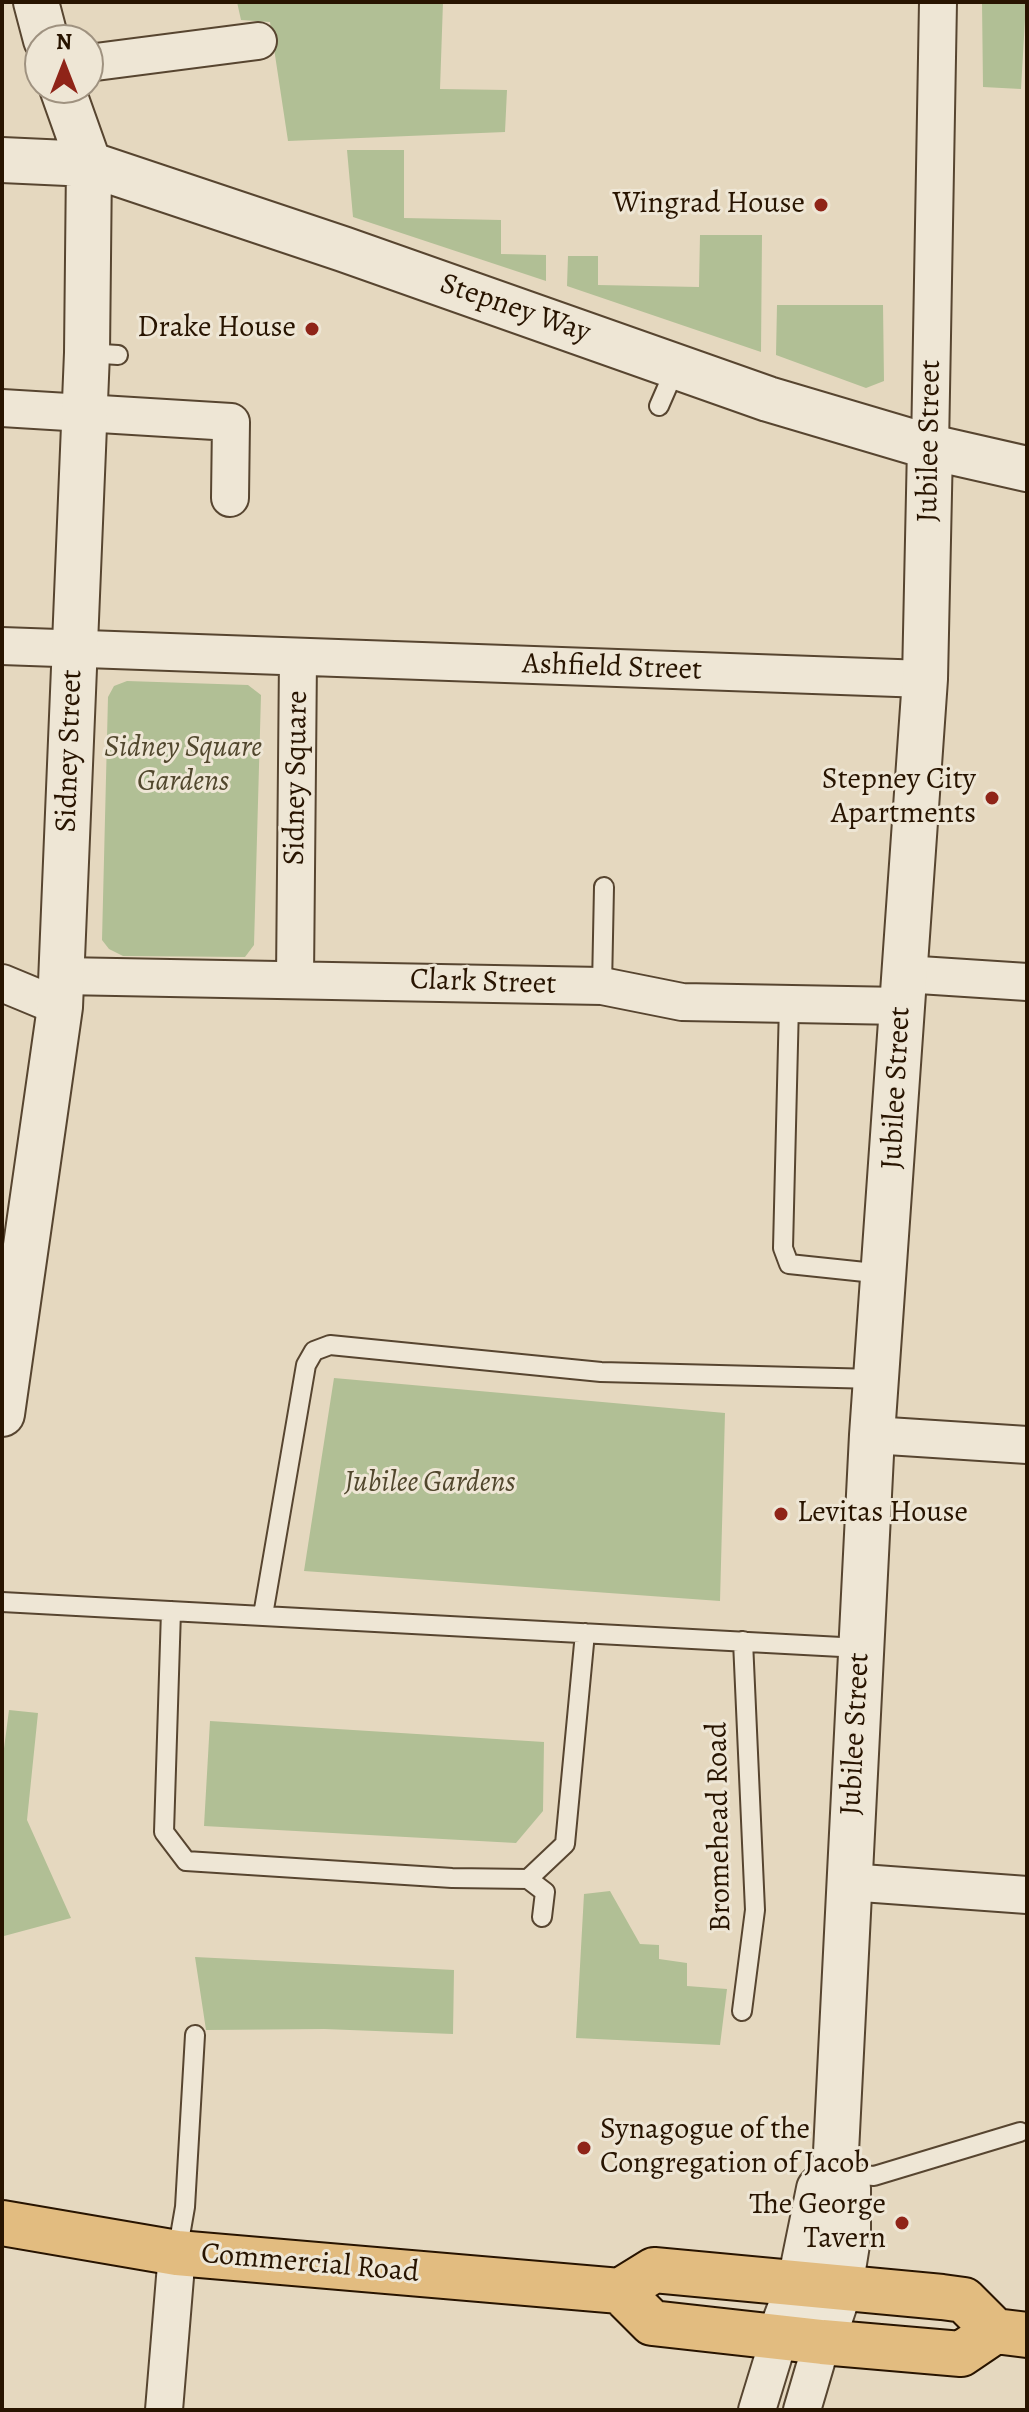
<!DOCTYPE html>
<style>
body{margin:0}
#map{position:relative;width:1029px;height:2412px;overflow:hidden;background:#e5d8bf;font-family:Alegreya,serif}
canvas{display:block}
.frame{position:absolute;inset:0;border:4px solid #281400;pointer-events:none}
.north{position:absolute;left:24px;top:24px;width:80px;height:80px;box-sizing:border-box;background:#eee6d5;border:2px solid #9f9280;border-radius:50%;rotate:0deg;font-size:22px;font-weight:700;line-height:32px;text-align:center;color:#281400}
.north::after{content:'';display:block;margin:auto;width:28px;height:36px;background:#8f2418;clip-path:polygon(50% 0,100% 100%,50% 72%,0 100%)}
</style>
<div id="map">
<canvas width="1029" height="2412"></canvas>
<div class="frame"></div>
<div class="north">N</div>
</div>
<script>
const context = document.querySelector('canvas').getContext('2d');
context.lineJoin = 'round';
function fill(path, color) { context.fillStyle = color; context.fill(path, 'evenodd'); }
const toPath = rows => new Path2D(rows.map(r => 'M' + r).join(''));
function trace(path, color, width, dash) { context.strokeStyle = color; context.lineWidth = width; context.lineCap = dash ? 'butt' : 'round'; context.setLineDash(dash || []); context.stroke(path); }
function write(font, color, halo, rows, align = 'center') {
  context.font = font + ' Alegreya,serif'; context.lineWidth = 6; context.setLineDash([]); context.textBaseline = 'middle'; context.strokeStyle = halo; context.fillStyle = color; for (const [text, x, y, turn = 0] of rows) {
    context.save(); context.translate(x, y); context.rotate((+turn || 0) * Math.PI / 180); context.textAlign = isNaN(turn) ? turn : align; if (halo) context.strokeText(text, 0, 0); context.fillText(text, 0, 0); context.restore();
  }
}
fill(toPath([
 [237,2,443,2,440,89,507,90,505,132,288,141,270,22,241,20],
 [982,2,1026,2,1021,89,983,87],
 [347,150,404,150,404,218,501,220,501,254,546,255,546,281,353,217],
 [700,235,762,235,761,352,567,286,568,256,598,256,598,285,699,287],
 [777,305,883,305,884,381,866,388,776,355],
 [127,681,248,685,261,695,254,945,245,957,123,956,109,949,102,940,108,697,114,686],
 [334,1378,725,1413,720,1601,304,1571],
 [9,1710,38,1713,27,1820,71,1918,4,1936,2,1764],
 [210,1721,544,1742,543,1811,516,1843,204,1826],
 [610,1891,640,1944,659,1945,659,1959,687,1963,687,1986,727,1989,720,2045,576,2038,584,1894],
 [195,1957,454,1970,453,2034,324,2029,206,2030]
]), '#b1bf95');
const service = toPath([
 [87,353,118,355],
 [659,406,676,367],
 [602,986,604,887],
 [789,1004,783,1248,789,1264,884,1274],
 [2,1602,860,1648],
 [171,1611,164,1832,186,1861,452,1878,528,1879,565,1844,585,1633],
 [263,1615,306,1365,314,1351,330,1345,601,1372,876,1379],
 [528,1879,545,1892,542,1917],
 [742,2011,755,1910,743,1641],
 [842,2173,874,2176,1020,2132],
 [177,2253,185,2207,195,2035]
]);
const minor = toPath([
 [88,63,258,41],
 [2,408,231,422,230,498],
 [930,447,938,2],
 [2,646,925,679],
 [904,974,1027,982],
 [62,976,602,986,682,1002,902,1006],
 [295,978,298,658],
 [2,983,60,1007],
 [872,1435,1027,1445],
 [848,1882,1027,1895],
 [164,2410,177,2253],
 [757,2410,780,2335],
 [802,2410,822,2342]
]);
const tertiary = toPath([
 [36,2,46,40],
 [2,160,89,164,343,249,768,399,930,447,1027,469],
 [2,1414,60,1007,87,353,89,164,62,88],
 [780,2335,800,2282,819,2189,835,2172,872,1435,925,679,930,447],
 [822,2342,840,2288,848,2238,848,2188,835,2172]
]);
const trunk = toPath([
 [2,2223,177,2253,620,2291,654,2270,942,2297,964,2300,995,2331,1027,2335],
 [620,2291,652,2323,822,2342,961,2354,995,2331]
]);
trace(service, '#574530', 22);
trace(minor, '#574530', 40);
trace(tertiary, '#574530', 48);
trace(trunk, '#281400', 48);
trace(service, '#eee6d5', 18);
trace(minor, '#eee6d5', 36);
trace(tertiary, '#eee6d5', 44);
trace(trunk, '#e2bc80', 44);
for (const [x, y, r, color] of [
 [821,205,8,"#8f2418"],
 [312,329,8,"#8f2418"],
 [992,798,8,"#8f2418"],
 [781,1514,8,"#8f2418"],
 [584,2148,8,"#8f2418"],
 [902,2223,8,"#8f2418"]
]) { const dot = new Path2D(); dot.arc(x, y, r, 0, 2 * Math.PI); context.fillStyle = color; context.fill(dot); trace(dot, '#eee6d5', 3); }
write('30px', '#281400', '#eee6d5', [
 ["Wingrad House",805,205],
 ["Drake House",296,329],
 ["Stepney City",976,781],
 ["Apartments",976,815],
 ["Levitas House",797,1514,"left"],
 ["Synagogue of the",600,2131,"left"],
 ["Congregation of Jacob",600,2165,"left"],
 ["The George",886,2206],
 ["Tavern",886,2240]
], 'right');
write('30px', '#281400', '#eee6d5', [
 ["Stepney Way",515,309,19],
 ["Jubilee Street",930,441,-89],
 ["Ashfield Street",612,668,2],
 ["Sidney Street",70,751,-88],
 ["Sidney Square",297,778,-89],
 ["Clark Street",483,983,2],
 ["Jubilee Street",897,1088,-87],
 ["Jubilee Street",856,1734,-87],
 ["Bromehead Road",720,1827,-91],
 ["Commercial Road",310,2264,5]
]);
write('italic 30px', '#51472d', '#eee6d5', [
 ["Sidney Square",183,749],
 ["Gardens",183,783],
 ["Jubilee Gardens",430,1484]
]);
</script>
